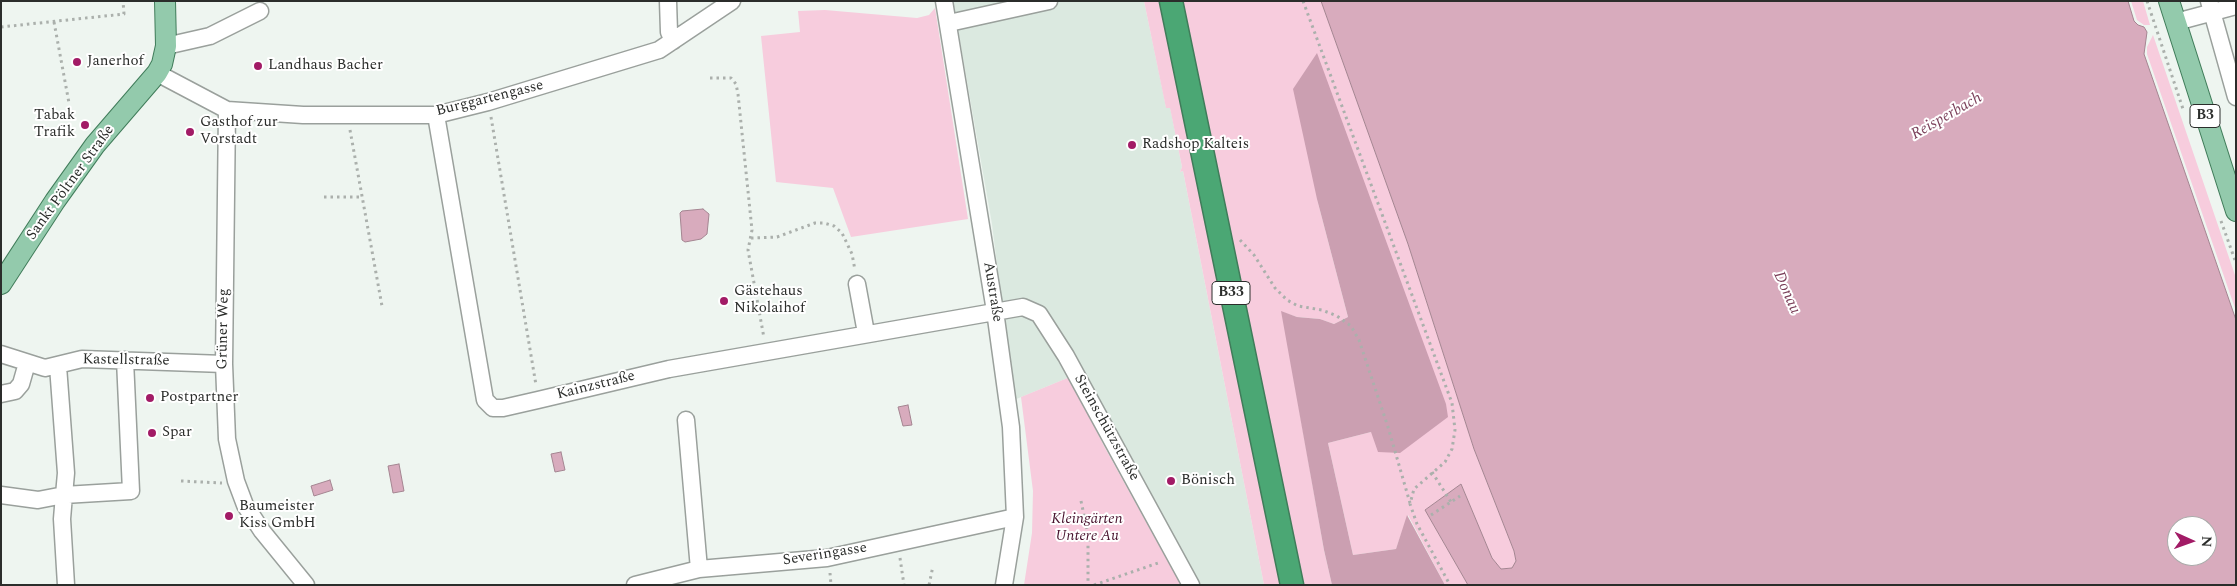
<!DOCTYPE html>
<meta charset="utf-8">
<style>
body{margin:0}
#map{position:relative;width:2237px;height:586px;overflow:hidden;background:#eef5f0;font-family:Spectral,serif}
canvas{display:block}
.frame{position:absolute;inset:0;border:2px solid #2b2d2b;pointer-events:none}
.north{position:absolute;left:2167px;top:516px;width:50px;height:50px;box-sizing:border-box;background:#fff;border:1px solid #aaabaa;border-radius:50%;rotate:92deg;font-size:14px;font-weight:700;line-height:20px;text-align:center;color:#2b2d2b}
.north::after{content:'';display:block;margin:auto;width:18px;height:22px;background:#a21b66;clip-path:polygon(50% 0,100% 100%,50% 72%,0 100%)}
</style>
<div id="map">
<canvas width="2237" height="586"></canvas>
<div class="frame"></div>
<div class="north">N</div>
</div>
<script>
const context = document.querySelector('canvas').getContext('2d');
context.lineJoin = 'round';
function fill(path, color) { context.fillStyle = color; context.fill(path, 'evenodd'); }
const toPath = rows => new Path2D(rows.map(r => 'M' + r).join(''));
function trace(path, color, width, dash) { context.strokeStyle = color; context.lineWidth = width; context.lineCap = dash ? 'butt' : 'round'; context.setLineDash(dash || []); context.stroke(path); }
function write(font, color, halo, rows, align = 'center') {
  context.font = font + ' Spectral,serif'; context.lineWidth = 4; context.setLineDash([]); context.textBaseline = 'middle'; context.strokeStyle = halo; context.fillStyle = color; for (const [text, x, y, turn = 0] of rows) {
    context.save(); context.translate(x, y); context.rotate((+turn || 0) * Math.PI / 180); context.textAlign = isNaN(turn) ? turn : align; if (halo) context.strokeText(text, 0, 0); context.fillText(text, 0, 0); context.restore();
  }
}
fill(toPath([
 [953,1,1144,1,1166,107,1170,107,1182,167,1180,172,1183,171,1264,585,1181,585,1104,446,1070,377,1014,400,992,224]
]), '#dbe9e0');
fill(toPath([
 [1144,1,1160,1,1281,585,1264,585,1183,171,1180,172,1182,167,1170,108,1166,108],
 [1182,1,1321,1,1408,244,1474,449,1514,551,1516,561,1512,568,1501,569,1492,558,1461,484,1425,510,1468,585,1445,585,1408,515,1396,549,1353,555,1328,443,1371,432,1400,453,1317,199,1348,317,1334,324,1320,319,1297,317,1282,312,1324,550,1332,585,1302,585],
 [2131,1,2143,1,2150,25,2144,25,2137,20],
 [935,8,968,219,851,237,833,188,776,182,761,36,800,32,798,11,825,10,917,18,929,15],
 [2153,35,2236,278,2236,311,2147,54,2147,47],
 [1070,377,1104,446,1181,585,1024,585,1032,533,1033,491,1021,397]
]), '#f7ccdd');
fill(toPath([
 [1317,53,1446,404,1448,417,1400,453,1378,452,1371,432,1328,443,1353,555,1396,549,1407,515,1445,585,1332,585,1324,550,1281,311,1297,317,1320,319,1334,324,1348,317,1317,199,1293,89]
]), '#cb9fb1');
const water = toPath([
 [1321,1,2128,1,2134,21,2138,25,2144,27,2147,32,2144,54,2236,320,2236,585,1468,585,1425,510,1461,484,1492,558,1501,569,1512,568,1516,561,1514,551,1474,449,1408,244,1321,1],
 [2177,526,2207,526,2207,556,2177,556,2177,526],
 [703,209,709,214,707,234,701,239,685,242,682,240,680,213,682,211,703,209],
 [908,405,912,425,903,426,898,407,908,405],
 [561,452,565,470,555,472,551,454,561,452],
 [399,464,404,491,393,493,388,466,399,464],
 [330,480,333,490,314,496,311,486,330,480]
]);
fill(water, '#d8abbd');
trace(water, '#a48591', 1);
const minor = toPath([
 [668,1,669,32,673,41],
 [944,1,995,311,1011,427,1015,517,1004,585],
 [2209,1,2236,97],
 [2176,22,2236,6],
 [949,23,1049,1],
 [166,46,210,36,260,11],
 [157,73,227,110],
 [227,110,303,115,436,115,488,102,659,50,732,1],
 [227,110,224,364,227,439,236,481,245,505,262,531,306,585],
 [436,115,485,400,493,408,503,408,538,400,669,369,1023,307,1039,314,1066,356,1191,585],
 [857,284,866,333],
 [1,354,45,368,82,359,224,364],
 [1,394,15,391,21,384,25,370],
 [686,420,699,569],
 [1,495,38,500,64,495,66,473,58,366],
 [66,585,62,519,64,495,131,491,125,360],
 [635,585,699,569,827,558,1015,517]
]);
const major = toPath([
 [2169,1,2236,211],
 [1,284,55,201,95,145,157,73,162,64,166,46,165,1]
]);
const highway = toPath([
 [1171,1,1292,585]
]);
trace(minor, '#9aa09c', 19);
trace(major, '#407c5a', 22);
trace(highway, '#407c5a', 25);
trace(toPath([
 [1303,1,1452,403,1455,430,1452,449,1445,462,1414,489,1410,504,1417,524,1450,585],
 [2147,1,2183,109],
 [54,22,69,103],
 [1,27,124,14,123,1],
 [710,78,731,78,736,84,738,94,752,230,748,250,764,338],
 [491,117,536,385],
 [350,130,382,306],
 [324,197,363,197],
 [2221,221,2236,263],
 [751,238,777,237,815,223,824,223,834,226,842,233,852,254,855,270],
 [1240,240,1254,255,1275,288,1287,300,1298,306,1322,310,1337,316,1351,326,1359,340,1388,427,1410,503],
 [1432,472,1451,502],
 [181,481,222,483],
 [1081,501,1088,534,1088,585],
 [1431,515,1460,496],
 [900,558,904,585],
 [830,573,831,585],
 [929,585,933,566],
 [1094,585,1161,562]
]), '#abb0ac', 3, [2.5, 4]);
trace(minor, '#fff', 16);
trace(major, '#93caac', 20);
trace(highway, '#4ba774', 22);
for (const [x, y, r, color] of [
 [77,62,5,"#a21b66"],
 [258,66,5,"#a21b66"],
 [85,125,5,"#a21b66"],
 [190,132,5,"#a21b66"],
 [1132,145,5,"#a21b66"],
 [724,301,5,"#a21b66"],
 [150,398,5,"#a21b66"],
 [152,433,5,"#a21b66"],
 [1171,481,5,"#a21b66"],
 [229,516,5,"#a21b66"]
]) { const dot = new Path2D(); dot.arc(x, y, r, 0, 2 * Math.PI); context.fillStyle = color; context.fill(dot); trace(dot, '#fff', 2); }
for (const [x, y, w] of [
 [2205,116,30],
 [1231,293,38]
]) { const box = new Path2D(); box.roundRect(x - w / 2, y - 11.5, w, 23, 4); context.fillStyle = '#fff'; context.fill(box); trace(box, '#2b2d2b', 1); }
write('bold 14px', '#2b2d2b', null, [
 ["B3",2205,116],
 ["B33",1231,293]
]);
write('15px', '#2b2d2b', '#fff', [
 ["Janerhof",87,62],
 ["Landhaus Bacher",268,66],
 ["Tabak",75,116,"right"],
 ["Trafik",75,133,"right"],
 ["Gasthof zur",200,123],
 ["Vorstadt",200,140],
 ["Radshop Kalteis",1142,145],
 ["Gästehaus",734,292],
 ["Nikolaihof",734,309],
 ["Postpartner",160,398],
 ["Spar",162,433],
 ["Bönisch",1181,481],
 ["Baumeister",239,507],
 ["Kiss GmbH",239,524]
], 'left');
write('15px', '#2b2d2b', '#fff', [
 ["Burggartengasse",490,99,-14],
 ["Sankt Pöltner Straße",71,183,-54],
 ["Austraße",992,292,81],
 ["Grüner Weg",224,329,-89],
 ["Kastellstraße",126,361,1],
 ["Kainzstraße",596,386,-14],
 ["Steinschützstraße",1106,428,61],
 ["Severingasse",825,555,-9]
]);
write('italic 15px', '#48132e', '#fff', [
 ["Kleingärten",1087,520],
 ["Untere Au",1087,537]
]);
write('italic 16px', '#7b405a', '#fff', [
 ["Reisperbach",1947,117,-30],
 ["Donau",1786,293,66]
]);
</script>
